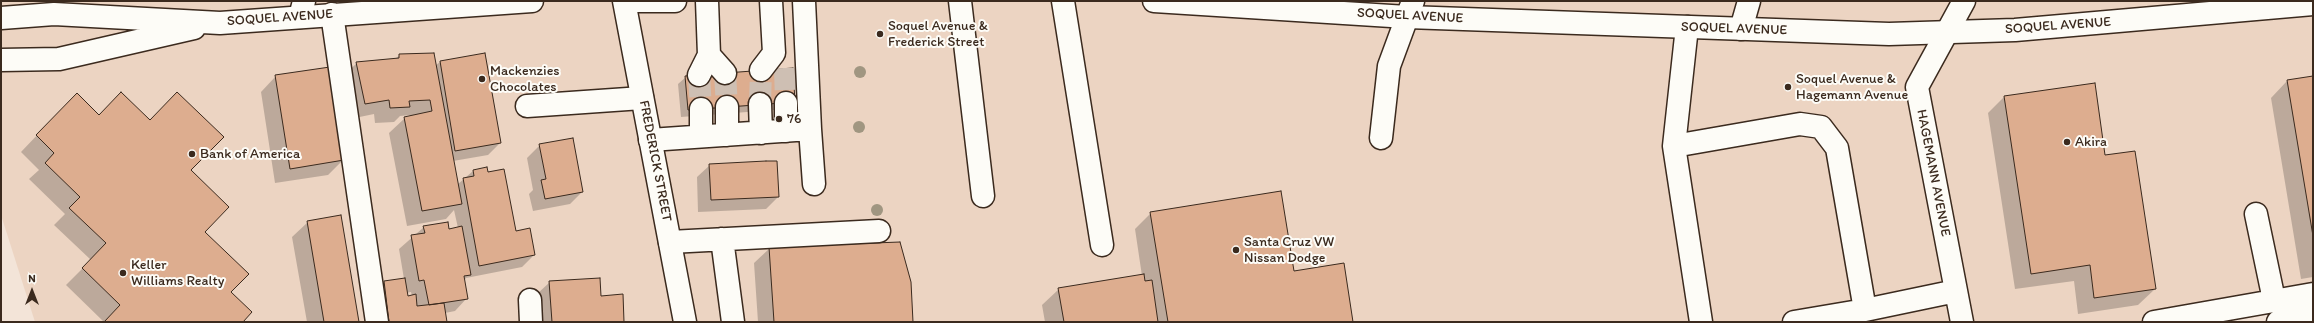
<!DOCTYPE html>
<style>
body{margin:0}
#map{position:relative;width:2314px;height:323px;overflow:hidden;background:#f3e4d8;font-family:Itim,sans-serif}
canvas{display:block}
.frame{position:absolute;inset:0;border:2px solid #3b2a1e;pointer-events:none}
.north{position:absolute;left:12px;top:271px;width:40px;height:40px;-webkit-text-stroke:3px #fdfcf7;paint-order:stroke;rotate:0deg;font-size:11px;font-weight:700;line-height:16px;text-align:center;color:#3b2a1e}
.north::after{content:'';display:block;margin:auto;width:14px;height:18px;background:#3b2a1e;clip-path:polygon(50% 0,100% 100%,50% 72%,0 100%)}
</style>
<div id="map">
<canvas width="2314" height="323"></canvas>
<div class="frame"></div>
<div class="north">N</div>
</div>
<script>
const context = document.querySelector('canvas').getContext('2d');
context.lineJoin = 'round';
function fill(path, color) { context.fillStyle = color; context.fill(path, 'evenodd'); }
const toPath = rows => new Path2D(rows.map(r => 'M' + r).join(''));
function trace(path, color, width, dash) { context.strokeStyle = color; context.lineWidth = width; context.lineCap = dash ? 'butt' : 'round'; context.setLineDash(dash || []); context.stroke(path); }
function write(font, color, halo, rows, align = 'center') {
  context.font = font + ' Itim,sans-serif'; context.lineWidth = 4; context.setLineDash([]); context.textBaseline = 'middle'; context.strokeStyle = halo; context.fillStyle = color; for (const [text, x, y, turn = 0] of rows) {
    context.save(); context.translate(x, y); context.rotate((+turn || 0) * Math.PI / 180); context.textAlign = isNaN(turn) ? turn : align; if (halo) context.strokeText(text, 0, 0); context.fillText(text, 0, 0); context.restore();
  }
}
fill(toPath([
 [1,1,2313,1,2313,301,2193,322,35,322,1,215]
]), '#ecd4c2');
fill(toPath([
 [485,54,500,143,488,155,453,161,457,185,473,171,515,232,534,255,522,267,466,278,464,281,467,298,455,311,445,313,446,322,375,322,372,294,384,282,404,279,399,249,424,227,448,230,458,228,454,210,446,219,407,226,389,133,405,118,411,115,400,116,394,122,375,123,374,114,350,119,341,78,357,63,395,59,400,55,435,66,440,62],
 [411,292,412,296,407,297,406,293],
 [792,69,787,109,681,117,678,84,686,77],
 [276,76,343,160,328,175,275,183,261,92],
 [2313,77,2313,277,2301,279,2271,98,2287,81],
 [2004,97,2155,289,2138,305,2078,314,2074,281,2015,289,1988,113],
 [61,110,99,116,189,170,203,232,242,322,104,322,66,285,91,260,54,225,65,214,29,179,39,170,21,152],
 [540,145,582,192,570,204,533,211,529,194,533,190,527,158],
 [710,165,778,197,766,209,698,212,697,177],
 [1151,213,1352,322,1045,322,1042,305,1059,289,1142,276,1135,229],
 [308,222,358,322,307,322,292,237],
 [770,248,912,322,758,322,754,263],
 [550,282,600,297,623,322,539,322,537,294]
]), '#0003');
const building = toPath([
 [434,53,462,204,422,211,404,117,432,111,430,100,409,101,410,107,390,108,389,100,365,104,356,62,399,58,399,54,434,53],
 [485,53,501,143,455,151,440,61,485,53],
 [330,67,344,160,290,169,275,75,330,67],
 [793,68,795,102,688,110,685,76,793,68],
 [2313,76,2313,236,2287,80,2313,76],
 [2095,83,2105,155,2135,151,2156,289,2094,298,2090,265,2031,274,2004,96,2095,83],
 [121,92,150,120,177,92,224,137,191,170,229,207,205,232,249,274,231,292,252,312,243,322,104,322,120,305,82,268,106,243,69,208,80,197,45,163,54,153,36,135,77,93,99,115,121,92],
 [573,138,583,192,545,199,541,180,546,179,539,144,573,138],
 [766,161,777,161,779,197,711,200,709,164,766,161],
 [487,167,488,172,504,169,516,231,530,228,535,255,479,266,463,178,474,176,473,170,487,167],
 [1281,191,1294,271,1344,263,1353,322,1168,322,1150,212,1281,191],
 [341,215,359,322,324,322,307,221,341,215],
 [448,222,449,229,462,226,471,275,464,276,468,299,429,305,424,280,419,281,411,235,425,233,423,226,448,222],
 [900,242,911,282,913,322,774,322,769,247,900,242],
 [1144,274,1145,281,1152,280,1158,322,1064,322,1058,288,1144,274],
 [405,278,408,296,416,294,417,306,444,303,447,322,389,322,384,281,405,278],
 [600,278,601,296,623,294,624,322,552,322,549,281,600,278]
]);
fill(building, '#ddad8f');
trace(building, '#3b2a1e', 1);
trace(toPath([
 [785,68,786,103],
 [725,73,727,107],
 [699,75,701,109],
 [760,104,761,70]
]), '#cebfb3', 22, [22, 11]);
const minor = toPath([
 [960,1,983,196],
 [1063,1,1102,245],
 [332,14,377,322],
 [300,17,304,1],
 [1687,27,1674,146,1701,322],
 [1741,29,1749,1],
 [709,55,725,73],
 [761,70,774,53,771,1],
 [699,75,709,55,707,1],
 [786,103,786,131],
 [760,104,761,133],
 [527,106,642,98],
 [727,107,727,135],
 [701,109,701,136],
 [810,129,814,184],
 [1381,138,1389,66,1413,1],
 [650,140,810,129,804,1],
 [1674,146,1800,124,1821,127,1837,148,1865,310,1794,322],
 [2256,214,2274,300],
 [722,239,733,322],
 [670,242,879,231],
 [530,300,531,322],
 [1865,310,1956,291],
 [1962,322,1917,87,1964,1],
 [2154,322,2313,294],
 [2278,322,2313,315]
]);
const major = toPath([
 [624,1,685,322],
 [633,1,675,1],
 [1154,1,1407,17,1889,34,2015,30,2313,4],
 [1,18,54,14,220,23,532,1],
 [1,60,59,59,194,28]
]);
trace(minor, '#3b2a1e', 25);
trace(major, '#3b2a1e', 25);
trace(minor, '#fdfcf7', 22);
trace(major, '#fdfcf7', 22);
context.fillStyle = '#a09681';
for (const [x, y] of [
 [860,72],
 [859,127],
 [877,210]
]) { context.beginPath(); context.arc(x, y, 6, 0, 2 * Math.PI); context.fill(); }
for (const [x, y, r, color] of [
 [880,34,4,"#3b2a1e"],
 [482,79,4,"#3b2a1e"],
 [1788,87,4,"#3b2a1e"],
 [779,119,4,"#3b2a1e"],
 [2067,142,4,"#3b2a1e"],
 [192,154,4,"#3b2a1e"],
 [1236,250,4,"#3b2a1e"],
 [123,273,4,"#3b2a1e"]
]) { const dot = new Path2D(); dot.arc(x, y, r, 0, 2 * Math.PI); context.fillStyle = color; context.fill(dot); trace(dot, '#fdfcf7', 1.5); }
write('14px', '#3b2a1e', '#fdfcf7', [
 ["SOQUEL AVENUE",1410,16,3],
 ["SOQUEL AVENUE",280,18,-4],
 ["SOQUEL AVENUE",2058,26,-4],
 ["SOQUEL AVENUE",1734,29,2],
 ["FREDERICK STREET",655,161,79],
 ["HAGEMANN AVENUE",1933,173,79]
]);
write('14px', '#3b2a1e', '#fdfcf7', [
 ["Soquel Avenue &",888,26],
 ["Frederick Street",888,42],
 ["Mackenzies",490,71],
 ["Chocolates",490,87],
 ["Soquel Avenue &",1796,79],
 ["Hagemann Avenue",1796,95],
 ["76",787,119],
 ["Akira",2075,142],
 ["Bank of America",200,154],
 ["Santa Cruz VW",1244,242],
 ["Nissan Dodge",1244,258],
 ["Keller",131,265],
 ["Williams Realty",131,281]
], 'left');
</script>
